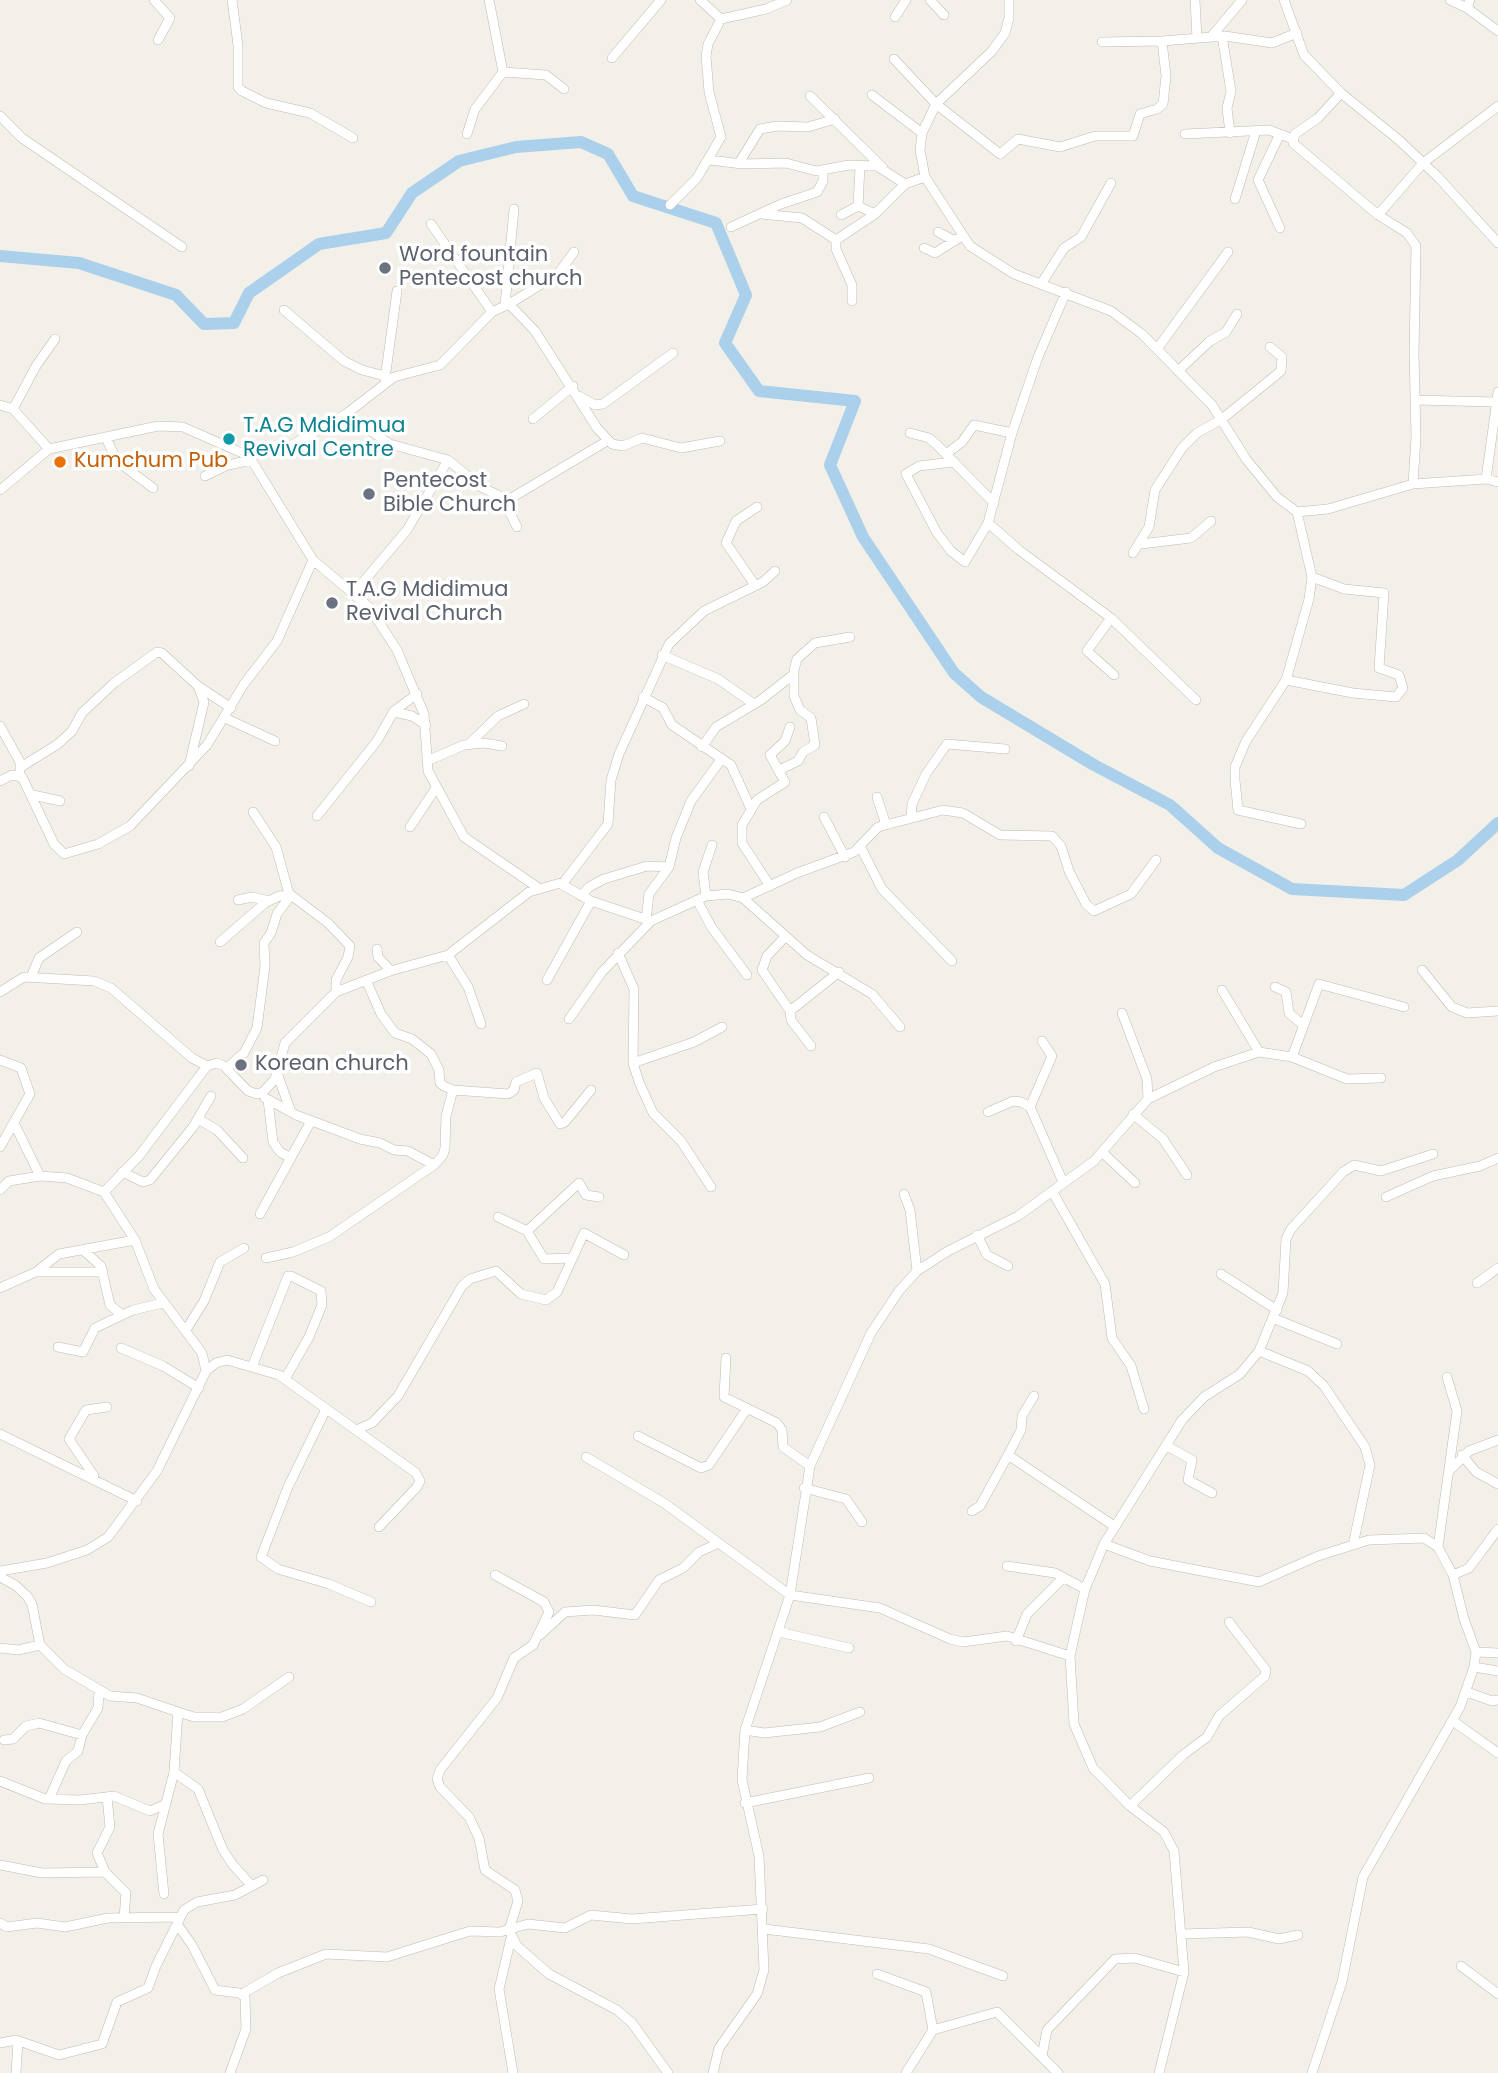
<!DOCTYPE html>
<style>
body{margin:0}
canvas{display:block;background:#f3f0e9}
</style>
<canvas width="1498" height="2073"></canvas>
<script>
const context = document.querySelector('canvas').getContext('2d');
context.lineJoin = 'round';
const toPath = rows => new Path2D(rows.map(r => 'M' + r).join(''));
function trace(path, color, width, dash) { context.strokeStyle = color; context.lineWidth = width; context.lineCap = dash ? 'butt' : 'round'; context.setLineDash(dash || []); context.stroke(path); }
function write(font, color, halo, rows, align = 'center') {
  context.font = font + ' Poppins,sans-serif'; context.lineWidth = 7; context.setLineDash([]); context.textBaseline = 'middle'; context.strokeStyle = halo; context.fillStyle = color; for (const [text, x, y, turn = 0] of rows) {
    context.save(); context.translate(x, y); context.rotate((+turn || 0) * Math.PI / 180); context.textAlign = isNaN(turn) ? turn : align; if (halo) context.strokeText(text, 0, 0); context.fillText(text, 0, 0); context.restore();
  }
}
trace(toPath([
 [0,256,79,263,176,295,204,324,234,323,249,293,319,244,386,233,412,193,459,161,516,147,581,142,608,154,633,196,716,223,746,295,725,343,759,391,855,401,830,465,863,537,954,673,981,697,1094,765,1170,805,1218,848,1292,889,1404,895,1458,860,1498,823]
]), '#abd0eb', 12);
const minor = toPath([
 [154,0,170,18,158,40],
 [232,0,238,45,238,87,242,91,266,103,310,113,353,138],
 [700,0,721,19],
 [930,0,944,15],
 [1009,0,1009,18,1005,33,992,51,936,104,922,133,920,150,925,177,970,246,1014,274,1111,311,1142,334,1212,405,1246,459,1277,497,1297,512,1328,509,1413,484,1486,479,1498,482],
 [1195,0,1197,38],
 [1284,0,1304,55,1341,93,1400,141,1438,177,1498,243],
 [1450,0,1467,8],
 [1470,0,1467,8,1498,31],
 [895,17,906,0],
 [1222,36,1231,91,1227,108,1230,133],
 [1211,37,1242,0],
 [1102,42,1162,41,1225,36,1272,43,1297,33],
 [612,58,661,0],
 [894,59,936,104,1000,154,1018,139,1060,147,1095,136,1133,136,1140,114,1157,109,1163,104,1166,76,1162,41],
 [503,72,546,75,564,89],
 [1341,93,1318,118,1295,134,1293,143,1378,215,1407,233,1416,246,1414,353,1416,437,1413,484],
 [872,95,922,133],
 [810,96,883,168],
 [0,116,22,138,182,247],
 [467,134,475,109,503,72,489,0],
 [1185,134,1269,130,1293,139],
 [1280,134,1258,180,1280,228],
 [710,160,742,164,786,163,816,171,849,165,877,166,905,184],
 [739,163,760,129,777,126,808,127,835,119],
 [1235,199,1256,131],
 [670,205,697,178,721,137,709,92,706,56,708,44,721,19,766,9,787,0],
 [858,206,860,166],
 [761,214,802,218,836,240,875,214,905,184,925,177],
 [841,215,858,206,875,214],
 [1378,215,1423,163,1498,106],
 [431,224,492,312],
 [731,227,781,204,817,192,823,181,823,170],
 [938,232,955,241],
 [836,240,836,249,852,285,852,301],
 [924,248,935,253,962,236],
 [1041,284,1064,248,1081,237,1111,183],
 [1066,292,1038,357,1012,433,988,523,1019,550,1111,618,1196,700],
 [509,304,558,274,574,252],
 [505,305,514,209],
 [284,310,344,361,362,370,385,376],
 [1157,349,1228,252],
 [1178,371,1210,341,1226,332,1237,314],
 [385,379,397,291],
 [579,396,595,405,603,404,673,353],
 [1415,400,1496,402],
 [0,405,13,409],
 [533,419,573,386],
 [371,431,390,444,448,460,481,487,508,500],
 [910,433,929,438,937,445,994,503],
 [106,438,117,461,153,488],
 [49,449,13,409,36,366,55,339],
 [946,454,962,442,974,425,1012,433],
 [249,456,290,446,346,414,394,377,440,365,492,312,509,304,535,331,597,428,612,444,623,446,642,438,681,448,720,441],
 [953,462,919,466,906,474,937,533,951,551,965,562,988,523],
 [205,476,228,465,252,460],
 [1486,479,1498,392],
 [0,490,49,449,158,426,183,427,249,456,313,560,369,607,397,650,424,714,428,771,464,837,540,889],
 [1297,512,1312,577,1309,599,1286,680,1246,741,1235,767,1235,780,1238,810,1301,824],
 [517,527,510,513,508,500,607,441],
 [1141,544,1191,538,1211,521],
 [1133,553,1149,527,1155,490,1182,448,1197,433,1222,419,1281,371,1282,357,1270,347],
 [755,585,726,543,736,521,757,507],
 [353,594,407,530,448,460],
 [1111,618,1087,651,1114,675],
 [662,655,718,679,754,704],
 [1286,680,1353,693,1396,697,1403,688,1399,675,1379,668,1384,593,1344,589,1312,577],
 [643,697,663,708,672,725,731,765,750,807],
 [394,712,412,716,426,725],
 [225,718,275,741],
 [0,726,20,762,20,771],
 [469,744,498,716,524,704],
 [702,747,716,727,761,700,794,674],
 [427,761,464,745,484,743,502,746],
 [189,766,204,702,198,686],
 [21,767,58,744,72,731,82,713,114,683,157,652,162,653,198,686,231,708],
 [779,770,798,761,803,752,815,745,811,718,800,710,794,696,794,670,797,659,815,643,850,637],
 [0,781,12,775,22,777,54,844,64,854,98,844,130,826,207,745,244,684,277,641,313,560],
 [33,795,60,801],
 [877,797,886,825],
 [253,812,276,847,289,894],
 [317,816,377,741,394,711,417,694],
 [824,817,845,857],
 [911,817,912,804,926,774,947,744,1005,749],
 [410,827,436,788],
 [861,848,882,889,952,961],
 [561,884,591,901,651,921,706,896,728,894,743,898,797,873,854,852,878,827,943,810,963,813,1000,835,1052,836,1061,846,1069,871,1086,904,1094,911,1131,894,1156,860],
 [770,886,742,843,742,825,757,800,785,782,770,755,785,741,790,727],
 [581,896,589,887,604,879,647,866,669,867],
 [706,896,703,872,712,845],
 [743,898,807,955,872,994,900,1027],
 [238,900,252,897,269,901],
 [697,900,712,928,747,975],
 [646,920,649,894,669,867,676,838,691,801,720,761],
 [784,938,767,956,762,970,790,1011],
 [220,942,265,903,279,896,291,895,328,923,350,946,348,957,336,980,336,992],
 [377,949,378,957,391,971],
 [618,953,634,989,633,1063,639,1082,653,1113,681,1141,711,1187],
 [448,955,468,987,481,1024],
 [1422,970,1452,1007,1467,1013,1498,1011],
 [31,977,39,958,77,932],
 [366,980,381,1014,395,1033,412,1039,431,1054,439,1070,440,1083,444,1086,453,1090,508,1094,514,1090,516,1082,537,1073,544,1098,560,1124,565,1122,591,1090],
 [547,980,591,901],
 [1275,987,1286,992,1289,1013,1303,1025],
 [1222,990,1259,1052],
 [0,992,24,977,94,981,111,988,192,1058,207,1066],
 [1122,1013,1147,1079,1148,1099],
 [569,1019,602,972,651,921],
 [811,1046,791,1020,790,1011,839,972],
 [1292,1057,1319,984,1404,1007],
 [0,1060,21,1068,30,1094,0,1147],
 [633,1063,694,1042,722,1027],
 [228,1067,244,1053,257,1028,265,966,264,943,271,933,277,914,291,895],
 [277,1073,291,1112,296,1115,360,1139,380,1143,394,1150,408,1151,434,1165],
 [265,1098,291,1112],
 [268,1100,273,1142,280,1152,291,1158],
 [1030,1107,1052,1056,1042,1041],
 [988,1112,1013,1101,1021,1102,1030,1107,1063,1182],
 [1133,1114,1163,1139,1187,1175],
 [198,1119,217,1130,243,1158],
 [14,1123,40,1176],
 [1103,1153,1135,1183],
 [122,1172,143,1182,150,1180,193,1127,211,1096],
 [0,1190,9,1181,40,1176,67,1178,104,1192],
 [1052,1191,1105,1284,1112,1338,1131,1366,1144,1409],
 [904,1194,910,1210,917,1271],
 [1386,1197,1433,1176,1480,1166,1498,1158],
 [260,1214,311,1121],
 [498,1217,527,1231,544,1259,571,1258],
 [527,1231,579,1183,586,1195,599,1197],
 [977,1235,987,1255,1008,1266],
 [83,1250,101,1266,110,1305,122,1315],
 [266,1258,293,1252,329,1237,434,1165,443,1155,445,1148,446,1116,453,1090],
 [36,1272,103,1272],
 [1221,1274,1277,1310],
 [1477,1283,1498,1268],
 [0,1288,36,1272,59,1254,135,1240],
 [1275,1319,1337,1344],
 [186,1330,204,1301,220,1262,244,1248],
 [58,1347,83,1352,95,1328,133,1310,163,1303],
 [121,1348,163,1366,199,1388],
 [1259,1351,1308,1371,1324,1386,1365,1447,1370,1465,1353,1545],
 [726,1358,724,1397,777,1423,782,1430,783,1447,810,1466],
 [252,1367,288,1276,291,1276,321,1291,322,1305,309,1337,285,1379],
 [206,1371,216,1363,227,1360,279,1375,416,1473,420,1481,417,1487,379,1527],
 [326,1409,288,1487,261,1557,278,1569,329,1584,371,1602],
 [356,1430,372,1423,398,1396,462,1286,470,1279,496,1271,521,1294,546,1300,557,1292,584,1233,624,1255],
 [0,1434,137,1501],
 [638,1436,701,1468,709,1465,746,1410],
 [1167,1446,1192,1460,1188,1480,1212,1493],
 [1008,1455,1114,1526],
 [1462,1455,1476,1472,1498,1484],
 [586,1457,664,1503,790,1595,880,1608,950,1639,963,1642,1007,1636,1070,1656],
 [1450,1470,1469,1451,1498,1440],
 [94,1476,69,1439,86,1410,107,1407],
 [804,1488,846,1499,862,1522],
 [972,1511,980,1506,1008,1455,1021,1430,1022,1416,1034,1396],
 [1104,1544,1150,1561,1259,1582,1318,1556,1369,1540,1424,1538,1438,1547,1453,1575,1464,1619,1476,1652,1474,1667,1460,1707,1363,1877,1342,1982,1312,2073],
 [1438,1547,1457,1411,1447,1377],
 [1007,1566,1055,1573,1085,1589],
 [0,1571,47,1563,87,1550,108,1537,157,1471,206,1371,202,1353,154,1289,135,1240,104,1192,139,1156,207,1066,217,1063,224,1066,248,1091,257,1094,263,1092,275,1079,285,1043,336,992,390,971,448,955,529,892,564,882,608,824,611,780,619,754,669,644,704,611,763,582,775,571],
 [495,1575,544,1602,549,1612,533,1645,514,1658,497,1698,440,1770,437,1779,440,1787,469,1817,479,1838,485,1870,515,1890,518,1901,509,1930,517,1946,549,1974,617,2010,632,2023,668,2073],
 [1453,1575,1469,1568,1498,1529],
 [0,1577,15,1585,27,1596,32,1604,40,1645,64,1669,110,1696,137,1698,178,1712,174,1772,158,1834,164,1894],
 [779,1632,849,1648],
 [540,1635,565,1612,593,1610,635,1615,659,1580,683,1568,699,1552,719,1543],
 [1016,1641,1027,1614,1063,1578],
 [0,1648,18,1650,40,1645],
 [1476,1652,1498,1653],
 [1474,1667,1498,1671],
 [1467,1692,1492,1701,1498,1700],
 [178,1712,194,1717,222,1717,243,1709,289,1677],
 [1453,1721,1498,1753],
 [745,1730,764,1733,820,1727,860,1712],
 [4,1740,13,1739,26,1726,39,1723,82,1735,98,1708,99,1691],
 [174,1772,198,1789,223,1850,233,1865,252,1886],
 [0,1781,45,1799,80,1800,114,1796,150,1811,166,1804],
 [107,1797,110,1827,97,1853,105,1872,126,1893,124,1918],
 [49,1799,66,1761,78,1751,82,1735],
 [745,1803,869,1778],
 [1130,1806,1183,1755,1207,1737,1219,1716,1265,1676,1266,1670,1229,1622],
 [0,1865,42,1873,105,1872],
 [0,1923,7,1927,37,1923,65,1927,108,1918,180,1917],
 [177,1924,192,1945,215,1990,239,1993,245,1997,246,2029,230,2073],
 [764,1929,929,1949,1003,1976],
 [1181,1934,1248,1932,1279,1939,1298,1935],
 [511,1938,499,1989,513,2073],
 [1461,1966,1498,1994],
 [877,1974,926,1992,933,2030],
 [242,1994,278,1973,326,1954,387,1957,470,1931,500,1932,528,1924,565,1928,591,1915,632,1919,763,1909],
 [0,2043,16,2040,59,2055,102,2044,117,2002,148,1988,156,1966,184,1910,197,1902,235,1895,263,1880],
 [1042,2056,1047,2030,1115,1959,1135,1958,1184,1972],
 [16,2073,18,2041],
 [713,2073,719,2048,757,1994,764,1970,759,1856,742,1780,745,1730,790,1595,810,1466,871,1333,899,1291,917,1271,948,1251,1018,1216,1094,1161,1148,1099,1214,1067,1259,1052,1292,1057,1347,1079,1381,1078],
 [906,2073,933,2030,997,2012,1058,2073],
 [1159,2073,1184,1972,1174,1851,1164,1832,1130,1806,1093,1768,1074,1724,1070,1656,1085,1589,1104,1544,1182,1420,1204,1397,1240,1374,1259,1351,1283,1293,1286,1239,1291,1229,1343,1172,1354,1165,1381,1171,1433,1154]
]);
trace(minor, '#c1bbaf', 10);
trace(minor, '#fff', 9);
for (const [x, y, r, color] of [
 [385,268,7,"#6b7280"],
 [229,439,7,"#0f9aa8"],
 [60,462,7,"#e8710a"],
 [369,494,7,"#6b7280"],
 [332,603,7,"#6b7280"],
 [241,1065,7,"#6b7280"]
]) { const dot = new Path2D(); dot.arc(x, y, r, 0, 2 * Math.PI); context.fillStyle = color; context.fill(dot); trace(dot, '#fff', 2.5); }
write('21px', '#5b616d', '#fff', [
 ["Word fountain",399,256],
 ["Pentecost church",399,280],
 ["Pentecost",383,482],
 ["Bible Church",383,506],
 ["T.A.G Mdidimua",346,591],
 ["Revival Church",346,615],
 ["Korean church",255,1065]
], 'left');
write('21px', '#0d838f', '#fff', [
 ["T.A.G Mdidimua",243,427],
 ["Revival Centre",243,451]
], 'left');
write('21px', '#c56008', '#fff', [
 ["Kumchum Pub",74,462]
], 'left');
</script>
